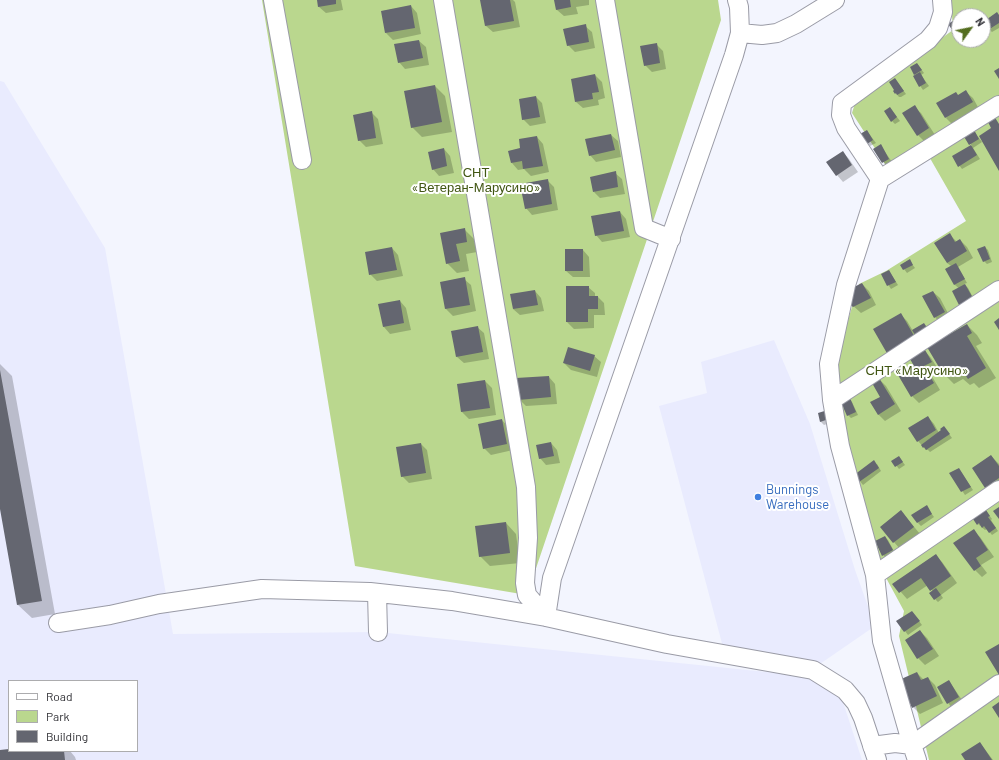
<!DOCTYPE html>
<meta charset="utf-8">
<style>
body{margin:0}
#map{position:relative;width:999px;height:760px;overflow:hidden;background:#f3f5fe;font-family:Barlow,sans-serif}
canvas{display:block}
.legend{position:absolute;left:8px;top:680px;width:130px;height:72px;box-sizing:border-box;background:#fff;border:1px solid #acacae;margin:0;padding:5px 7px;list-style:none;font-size:12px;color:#303035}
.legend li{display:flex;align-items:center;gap:8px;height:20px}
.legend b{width:20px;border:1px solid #acacae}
.north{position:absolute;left:951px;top:8px;width:40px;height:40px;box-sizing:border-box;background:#fff;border:1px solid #acacae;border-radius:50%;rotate:57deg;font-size:11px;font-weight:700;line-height:16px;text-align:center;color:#303035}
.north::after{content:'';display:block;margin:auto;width:14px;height:18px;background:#546d1f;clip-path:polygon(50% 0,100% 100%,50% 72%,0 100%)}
</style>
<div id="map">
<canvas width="999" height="760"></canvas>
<ul class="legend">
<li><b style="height:5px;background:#fff"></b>Road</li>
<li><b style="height:11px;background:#bad78e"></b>Park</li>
<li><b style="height:11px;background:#646670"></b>Building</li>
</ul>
<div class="north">N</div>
</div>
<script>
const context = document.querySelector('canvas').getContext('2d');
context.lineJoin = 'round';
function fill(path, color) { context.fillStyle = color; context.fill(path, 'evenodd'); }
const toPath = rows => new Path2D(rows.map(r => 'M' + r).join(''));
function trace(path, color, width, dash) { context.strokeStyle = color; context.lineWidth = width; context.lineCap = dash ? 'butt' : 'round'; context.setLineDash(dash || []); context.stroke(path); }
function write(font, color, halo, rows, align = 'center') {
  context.font = font + ' Barlow,sans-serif'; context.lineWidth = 4; context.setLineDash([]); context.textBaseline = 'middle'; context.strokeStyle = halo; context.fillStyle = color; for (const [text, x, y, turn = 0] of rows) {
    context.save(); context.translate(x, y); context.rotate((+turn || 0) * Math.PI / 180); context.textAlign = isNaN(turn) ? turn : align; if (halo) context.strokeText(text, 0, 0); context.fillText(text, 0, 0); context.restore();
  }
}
fill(toPath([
 [0,81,4,82,105,248,173,634,378,632,815,677,841,696,862,760,0,760],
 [9,681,137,681,137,751,9,751],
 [774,340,810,424,855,570,875,626,817,666,724,651,659,406,707,393,701,362]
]), '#e9ebfe');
fill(toPath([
 [262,0,718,0,721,20,527,595,355,566],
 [951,0,999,0,999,760,929,760,899,636,904,611,878,563,851,476,834,366,859,284,886,271,966,221,923,146,887,167,852,113,856,100,953,30],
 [959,16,983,16,983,40,959,40]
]), '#bad78e');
fill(toPath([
 [318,0,341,0,343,10,326,13,319,7],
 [481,0,513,0,515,2,520,27,493,32,486,26],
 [555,0,589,0,589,5,576,7,578,14,564,16,557,10],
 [411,6,417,13,421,34,393,40,386,33,383,11],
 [999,15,999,28,992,32,989,29],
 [959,18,959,37,950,25],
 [585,26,592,32,595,48,575,52,568,45],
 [419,41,426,47,429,65,405,69,399,62],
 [656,44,663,51,666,69,652,72,645,65],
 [917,64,924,73,921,75,929,86,923,90,914,77,916,76,915,74],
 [595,75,602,82,605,98,598,100,599,105,583,108,576,102],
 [895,79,906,94,901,97,899,97,894,91],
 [435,86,445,96,452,132,422,137,412,127],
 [966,92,973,98,979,109,952,124,946,118,959,96],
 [536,97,542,103,546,123,530,126,523,119],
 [914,107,921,113,935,135,925,142,918,135],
 [890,108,900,121,895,124,892,121],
 [371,112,378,119,383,144,366,147,359,140],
 [973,130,982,142,973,148,980,159,962,169,953,157,972,146,964,135],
 [867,131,876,143,870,146,867,143],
 [611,135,618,141,621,157,596,162,590,155],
 [537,137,543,144,549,172,531,176,524,169,518,170,512,163,521,149],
 [444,149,450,156,454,173,439,176,433,169],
 [875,149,883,149,892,162,886,166],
 [843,152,849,159,858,172,843,182,837,175],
 [615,173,622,179,625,194,600,198,594,192],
 [547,180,554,187,558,210,532,215,526,208],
 [620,212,626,219,630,237,602,242,596,235],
 [464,229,474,239,477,252,466,254,469,271,457,273,447,263,441,234],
 [949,234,957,242,960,240,967,247,973,258,958,267,967,283,964,284,968,288,976,303,955,285,946,269,951,266,947,263],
 [985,247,988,250,992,262,987,264,984,261],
 [392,248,398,255,403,276,377,281,370,274],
 [583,250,589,257,590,277,573,277,566,271],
 [909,260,915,268,907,273,901,265],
 [889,271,898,285,891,289,882,275],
 [464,279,471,285,476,311,453,316,446,309,441,283],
 [862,284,869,291,876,305,861,313,849,302],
 [588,287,595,293,595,297,598,297,604,303,605,315,594,315,594,328,574,329,567,322],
 [535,291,541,298,544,311,520,315,513,309],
 [933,292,940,298,951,319,941,324,935,317],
 [400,301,406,308,411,330,390,334,384,327,379,305],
 [900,314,907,321,913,331,924,324,927,327,910,355],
 [967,325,977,335,982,343,976,346,996,378,979,388,974,383,970,385,963,379,954,384,944,374,929,348],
 [477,327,484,333,489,359,464,363,457,357],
 [925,351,931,358,938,369,930,373,940,390,919,403,912,396],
 [594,356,601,362,597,377,571,370,564,363],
 [0,364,12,376,55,614,32,618,18,605,0,503],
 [549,377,555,384,557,404,526,406,519,399],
 [879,379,886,386,901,411,885,421,878,414,881,397],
 [485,381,492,388,496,415,469,419,462,412,458,385],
 [849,399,852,402,858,415,851,418,848,415],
 [819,414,835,421,824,425,821,422],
 [928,417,934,424,939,433,944,427,952,438,930,452,928,450,926,450,918,441],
 [502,420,508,427,513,450,491,455,484,448],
 [551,443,557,450,560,463,546,465,540,458],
 [421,444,427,450,432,479,409,483,402,476],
 [991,456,999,464,999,489,992,494,986,487],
 [899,457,905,465,899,469,893,461],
 [877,464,881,471,863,485,855,475],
 [961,472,973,490,965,495,951,474],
 [926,506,934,517,921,526,918,523],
 [901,511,920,534,900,549,881,527],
 [986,511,992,519,991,520,998,531,992,535,987,529,985,530,978,524],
 [506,523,516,534,520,563,490,566,480,556],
 [973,531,980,537,994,557,981,565,987,573,982,577,975,570,955,543],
 [885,537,888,540,895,553,886,558,883,555],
 [935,555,942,562,957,583,941,595,943,598,938,602,935,599,933,592,928,585,907,599,894,584],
 [912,612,922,625,908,635,898,622],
 [920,631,927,638,939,656,925,665,918,658],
 [917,673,924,680,928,678,935,685,943,703,920,714,913,707],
 [949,681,962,700,951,707,938,688],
 [980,743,993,760,966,760],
 [9,750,9,751,70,751,75,757,76,760,0,760,0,751]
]), '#0003');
fill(toPath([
 [317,0,336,0,336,4,318,7],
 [480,0,510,0,514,21,485,26],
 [554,0,570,0,571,7,556,10],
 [411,5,415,28,385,33,381,11],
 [997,12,999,15,999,23,988,30,983,22],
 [959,17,959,31,955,34,948,24],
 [586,24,589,42,567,46,563,29],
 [419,40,423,58,398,63,394,44],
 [657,43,660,63,644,66,640,46],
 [917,63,922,70,914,75,910,67],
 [999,68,999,79,994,71],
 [920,72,926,83,919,87,913,76],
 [595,74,599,92,592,93,593,99,575,102,571,79],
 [895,78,904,91,897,95,896,93,895,94,893,91,894,90,889,82],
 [435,85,442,122,411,128,404,91],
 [966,90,973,102,945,118,936,103,956,92,958,95],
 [536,96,540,117,522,120,519,99],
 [915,105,929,128,917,136,902,113],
 [890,107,897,117,891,122,884,111],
 [372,111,376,138,358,141,353,115],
 [994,116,999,124,999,171,979,136,991,128,987,120],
 [973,128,979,139,969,145,963,135],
 [867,130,873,140,867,144,860,134],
 [611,134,615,150,589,156,585,139],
 [537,136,543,166,523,169,522,161,511,163,508,151,520,148,519,139],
 [881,144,889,159,882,163,873,149],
 [971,145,977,155,958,167,952,156],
 [444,148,447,166,432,170,428,152],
 [843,151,852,165,836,176,826,162],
 [616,171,618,187,593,192,590,177],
 [548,179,552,204,525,209,520,184],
 [620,211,624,231,595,236,591,216],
 [465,228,467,242,456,244,460,261,446,264,440,233],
 [950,233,955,242,960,239,967,251,947,263,934,243],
 [985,246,990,259,983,262,977,249],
 [392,247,397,270,369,275,365,252],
 [565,249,583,249,583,271,565,271],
 [910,259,913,265,903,270,900,265],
 [956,263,965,279,954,285,945,269],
 [889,270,896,282,887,286,881,274],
 [465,277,470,305,445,309,440,282],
 [862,283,871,298,853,307,848,303,850,289],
 [965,284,974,300,960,307,952,291],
 [566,286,589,286,589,296,598,296,598,309,588,309,588,322,566,322],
 [535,290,538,305,513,309,510,294],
 [933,291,945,312,934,318,922,296],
 [400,300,404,323,383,327,378,304],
 [901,313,917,341,888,355,873,329],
 [999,318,999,330,994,322],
 [924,323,929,331,917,338,912,330],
 [967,324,972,333,967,336,986,368,968,379,964,373,959,376,954,368,943,374,927,347],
 [478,326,483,352,456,357,451,331],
 [568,347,595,355,590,371,563,363],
 [925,350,932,362,924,366,934,383,911,397,898,375,914,366,910,359],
 [0,370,42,601,17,605,0,509],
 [549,376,551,397,518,400,516,378],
 [879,378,895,404,878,415,870,402,880,397,872,383],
 [485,380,490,408,461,412,457,384],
 [850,398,856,412,847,416,841,402],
 [831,409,832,418,820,422,818,413],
 [928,416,936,430,917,442,908,428],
 [502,419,507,444,483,449,478,424],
 [944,426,950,434,926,450,924,447,923,448,921,445,941,430,940,429],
 [551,442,554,456,539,459,536,445],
 [421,443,426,473,401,477,396,447],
 [991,455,999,466,999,478,985,488,972,468],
 [899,456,903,462,895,467,891,461],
 [874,460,879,468,859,482,854,475],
 [959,468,971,487,961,492,949,473],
 [927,505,932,514,917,523,911,515],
 [999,507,999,519,993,511],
 [901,510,914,527,893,543,880,527],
 [986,510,990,516,988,517,996,528,989,533,984,526,982,528,979,523,977,525,973,519],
 [506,522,510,553,479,557,475,526],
 [974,529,988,550,976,558,981,566,974,571,953,543],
 [885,536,893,550,882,556,875,541],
 [936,554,951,576,930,591,921,578,899,593,892,584],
 [936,588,941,595,934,600,929,593],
 [912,611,920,621,904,632,896,621],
 [920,630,933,649,917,659,905,640],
 [999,644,999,675,985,652],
 [917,672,921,680,928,677,937,696,912,708,899,680],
 [949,680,959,697,947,704,937,687],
 [999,702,999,718,992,707],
 [980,742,992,760,965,760,961,754],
 [9,749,9,751,64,751,65,760,0,760,0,750]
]), '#646670');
const minor = toPath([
 [273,0,302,160],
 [443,0,526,487,528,538,525,583,527,595,546,617],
 [605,0,644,228,671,239],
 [740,33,762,35,777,33,796,24,835,0],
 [880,179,846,128,841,115,842,103,928,40,938,28,943,12,942,0],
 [832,400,999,290],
 [875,575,999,490],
 [377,593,378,632],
 [546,617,552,578,734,55,740,33,739,7,737,0],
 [58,623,110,615,159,604,262,589,370,592,452,601,546,617,667,644,813,670,845,690,856,703,863,718,877,760],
 [872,746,895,743,912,745,999,684],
 [917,760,912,745,882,641,875,575,840,446,832,400,829,364,846,285,880,179,999,105]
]);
trace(minor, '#9a9ba6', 20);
trace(minor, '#fff', 18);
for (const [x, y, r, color] of [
 [758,497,4,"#3f7fe0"]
]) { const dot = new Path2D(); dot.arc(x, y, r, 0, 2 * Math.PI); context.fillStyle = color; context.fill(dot); trace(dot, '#fff', 1.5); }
write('13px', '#415613', '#fff', [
 ["СНТ",476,173],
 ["«Ветеран-Марусино»",476,188],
 ["СНТ «Марусино»",917,371]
]);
write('13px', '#366cbe', '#fff', [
 ["Bunnings",766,490],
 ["Warehouse",766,505]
], 'left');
</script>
